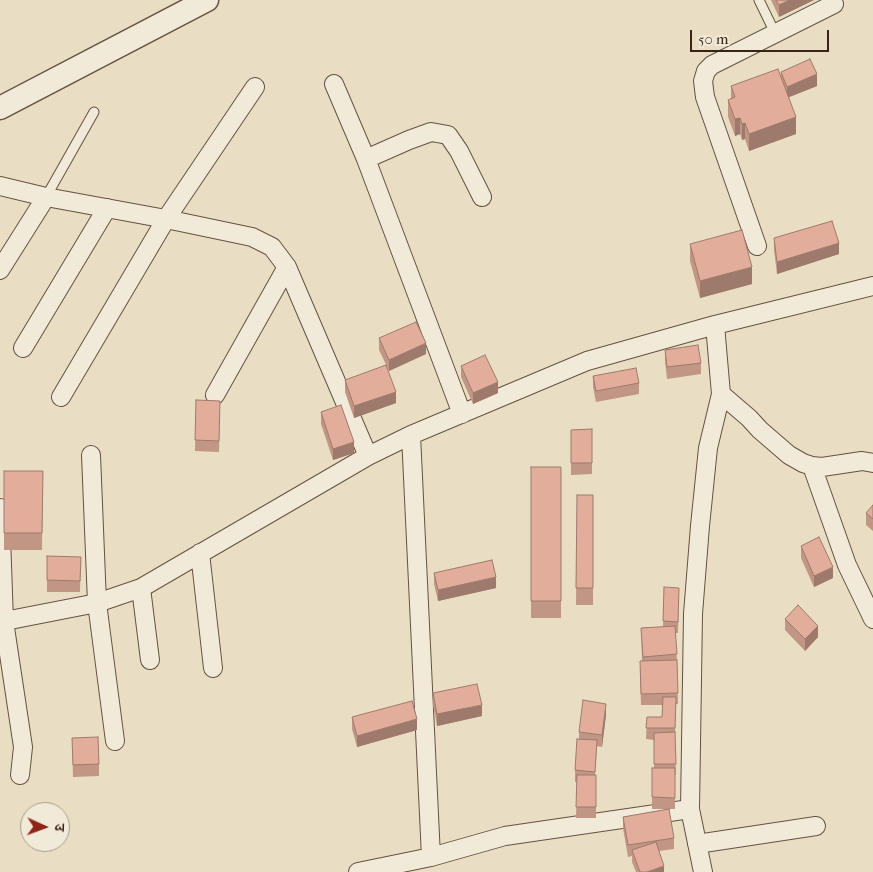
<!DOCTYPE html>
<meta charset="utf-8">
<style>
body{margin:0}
#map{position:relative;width:873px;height:872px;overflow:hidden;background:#e9dec3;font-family:"IM FELL French Canon","Noto Serif Devanagari",serif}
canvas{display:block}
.north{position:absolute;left:20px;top:802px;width:50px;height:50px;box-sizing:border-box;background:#f1ead8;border:1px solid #a89a8a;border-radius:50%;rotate:92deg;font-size:14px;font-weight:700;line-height:20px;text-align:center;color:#3b2216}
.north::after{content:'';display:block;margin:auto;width:18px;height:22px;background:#8f2418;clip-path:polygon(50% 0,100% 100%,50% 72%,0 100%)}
.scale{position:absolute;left:690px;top:30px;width:139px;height:22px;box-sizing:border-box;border:2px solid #3b2216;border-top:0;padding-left:6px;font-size:15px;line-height:18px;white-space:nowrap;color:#3b2216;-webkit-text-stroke:4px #f1ead8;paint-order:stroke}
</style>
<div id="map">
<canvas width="873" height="872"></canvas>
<div class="north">उ</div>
<div class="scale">50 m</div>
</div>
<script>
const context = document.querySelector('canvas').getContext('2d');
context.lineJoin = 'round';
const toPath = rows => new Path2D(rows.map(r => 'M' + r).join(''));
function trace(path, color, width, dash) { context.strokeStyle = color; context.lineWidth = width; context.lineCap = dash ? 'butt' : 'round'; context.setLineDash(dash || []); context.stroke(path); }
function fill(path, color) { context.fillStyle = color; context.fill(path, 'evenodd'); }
const service = toPath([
 [759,0,775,33],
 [46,197,94,112]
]);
const minor = toPath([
 [334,84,366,159,462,414],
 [366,159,409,140,431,132,448,135,459,151,482,197],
 [0,186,46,197,166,219,252,237,272,247,287,267,368,456],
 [757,246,705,97,703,81,706,71,712,65,834,4],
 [0,270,46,197],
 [23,348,107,208],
 [721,394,749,418,760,430,789,455,803,463,812,466,822,467,862,461,873,463],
 [215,395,287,267],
 [61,397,166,219,255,87],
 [91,455,97,603,115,741],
 [812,466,847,565,873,619],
 [0,508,4,621,23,747,20,775],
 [200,553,213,668],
 [141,588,150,660],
 [0,622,97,603,141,588,368,456,411,435,587,361,715,325,873,286],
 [697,844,816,826],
 [431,857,505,836,690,809],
 [358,872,431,857,411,435],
 [703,872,690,809,693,614,700,526,708,448,721,394,715,325]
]);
const tertiary = toPath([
 [0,108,207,0]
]);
trace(service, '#665141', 11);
trace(minor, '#665141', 20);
trace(tertiary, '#665141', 25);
trace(service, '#f1ead8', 9);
trace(minor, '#f1ead8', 18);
trace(tertiary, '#f1ead8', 22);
fill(toPath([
 [771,0,814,0,779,17],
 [781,72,817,86,789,97,796,134,749,151,745,139,742,140,740,134,735,136,728,117,728,100,731,99,731,86,781,76],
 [774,238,839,254,777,274,774,250],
 [690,244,752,284,700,298,690,261],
 [379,338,426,354,389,371,379,350],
 [665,350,701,363,701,374,667,379,665,361],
 [461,366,498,393,473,404,461,377],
 [593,376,639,383,639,394,596,402,593,387],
 [345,380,396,403,354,418,345,392],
 [196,400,220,412,219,452,195,451],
 [321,412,354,453,333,460,321,424],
 [592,429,592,474,571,475,571,430],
 [531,467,561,467,561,618,531,618],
 [4,471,43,471,42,550,4,550],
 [577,495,593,495,593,605,576,605],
 [873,505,873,531,866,525,866,513],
 [801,546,833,578,814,587,801,558],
 [47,556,81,557,80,592,47,592],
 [434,573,496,588,438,601,434,584],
 [664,587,679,599,678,633,675,633,677,660,678,704,676,704,675,739,676,775,675,775,675,809,669,809,674,838,674,849,659,851,664,872,636,872,632,862,632,856,628,857,623,828,623,817,668,809,652,809,652,768,654,768,654,740,646,739,647,717,662,717,663,705,641,705,640,672,642,661,641,628,663,627],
 [785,619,818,637,805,651,785,630],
 [433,693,482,716,437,726,433,705],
 [606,715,602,747,597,746,595,775,596,775,596,818,576,818,577,782,575,782,575,770,579,739,579,732],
 [352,717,417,730,357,747,352,729],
 [72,738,99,764,99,776,73,777]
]), '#c29685');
fill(toPath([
 [790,0,814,0,779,17,779,5],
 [817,74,817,86,787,98,787,87],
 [796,117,796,134,749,151,749,134],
 [740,118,740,134,735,136,735,119],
 [745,123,745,139,742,140,742,124],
 [839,243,839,254,777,274,777,262],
 [752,267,752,284,700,298,700,281],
 [426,343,426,354,389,371,389,360],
 [498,382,498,393,473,404,473,393],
 [396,392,396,403,354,418,354,406],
 [354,442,354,453,333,460,333,449],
 [833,567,833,578,814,587,814,576],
 [496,577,496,588,438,601,438,590],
 [818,626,818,637,805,651,805,639],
 [606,704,606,715,602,747,602,735],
 [482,705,482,716,437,726,437,714],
 [417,719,417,730,357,747,357,736],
 [664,866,664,872,647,872]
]), '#9e7a6c');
const building = toPath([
 [776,0,790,0,779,5,776,0],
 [810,59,817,74,787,87,781,72,810,59],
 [778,69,796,117,749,134,745,123,742,124,740,118,735,119,728,100,735,97,731,86,778,69],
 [832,221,839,243,777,262,774,238,832,221],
 [742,230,752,267,700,281,690,244,742,230],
 [416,322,426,343,389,360,379,338,416,322],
 [698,345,701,363,667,367,665,350,698,345],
 [485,355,498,382,473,393,461,366,485,355],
 [386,365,396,392,354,406,345,380,386,365],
 [636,368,639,383,596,391,593,376,636,368],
 [196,400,220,401,219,441,195,440,196,400],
 [341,405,354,442,333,449,321,412,341,405],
 [592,429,592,463,571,463,571,430,592,429],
 [531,467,561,467,561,601,531,601,531,467],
 [4,471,43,471,42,533,4,533,4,471],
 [577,495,593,495,593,588,576,588,577,495],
 [873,505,873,519,866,513,873,505],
 [819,537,833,567,814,576,801,546,819,537],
 [47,556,81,557,80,581,47,580,47,556],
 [492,560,496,577,438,590,434,573,492,560],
 [664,587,679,588,678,622,663,621,664,587],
 [798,605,818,626,805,639,785,619,798,605],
 [675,626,677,654,643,657,641,628,675,626],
 [677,660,678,693,641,694,640,661,677,660],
 [477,684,482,705,437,714,433,693,477,684],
 [663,697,676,697,675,728,646,728,647,717,662,717,663,697],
 [583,700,606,704,602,735,579,732,583,700],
 [412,701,417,719,357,736,352,717,412,701],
 [675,732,676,764,654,764,654,733,675,732],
 [98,737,99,764,73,765,72,738,98,737],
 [577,739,597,740,595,772,575,770,577,739],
 [652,768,675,768,675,798,652,797,652,768],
 [577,775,596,775,596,807,576,807,577,775],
 [669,809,674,838,628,845,623,817,669,809],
 [656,842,664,866,647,872,640,872,632,850,656,842]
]);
fill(building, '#e2ae9b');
trace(building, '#9e7a6c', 1);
</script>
